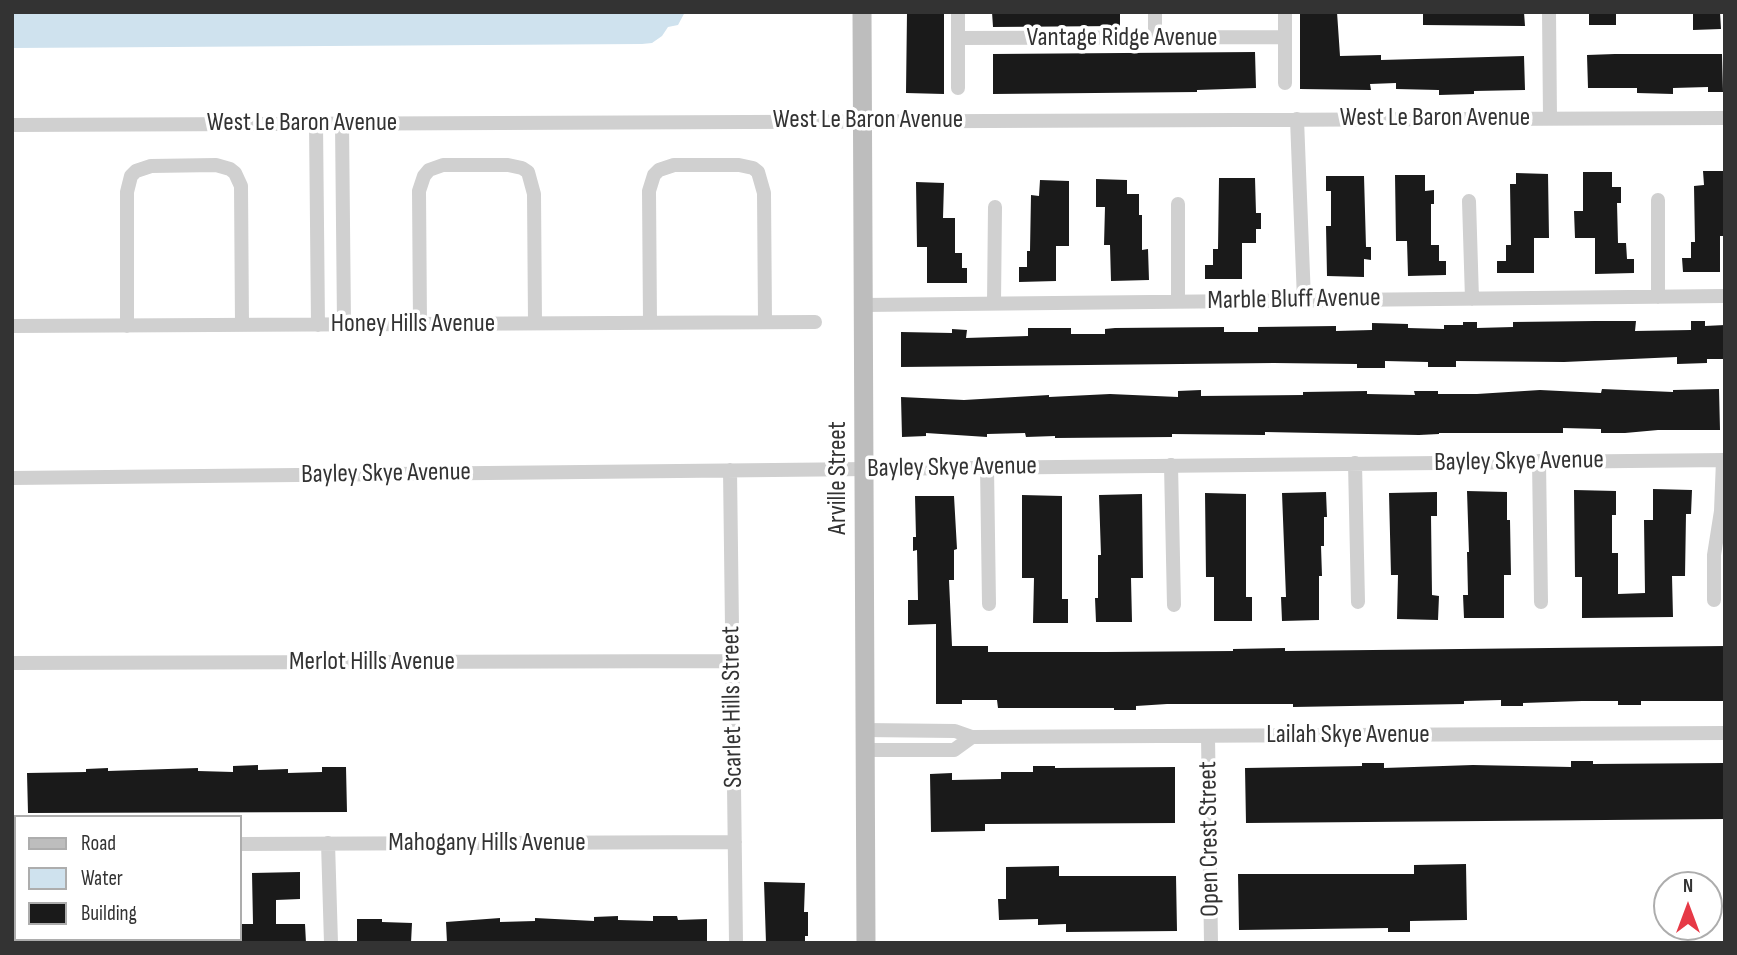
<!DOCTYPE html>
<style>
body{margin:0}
#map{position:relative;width:1737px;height:955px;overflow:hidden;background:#fff;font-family:"Sofia Sans Condensed",sans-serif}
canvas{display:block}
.frame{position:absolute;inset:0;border:14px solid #333;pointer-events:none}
.legend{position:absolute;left:14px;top:815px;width:228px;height:126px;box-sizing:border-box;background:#fff;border:2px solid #adadad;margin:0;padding:9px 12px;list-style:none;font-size:21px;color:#333}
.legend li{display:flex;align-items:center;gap:14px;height:35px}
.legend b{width:35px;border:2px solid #adadad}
.north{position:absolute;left:1653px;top:871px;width:70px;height:70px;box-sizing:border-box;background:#fff;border:2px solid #adadad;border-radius:50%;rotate:0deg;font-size:19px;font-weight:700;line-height:28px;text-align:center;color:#333}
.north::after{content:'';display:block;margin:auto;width:24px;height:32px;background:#e63946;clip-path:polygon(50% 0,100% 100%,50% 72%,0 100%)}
</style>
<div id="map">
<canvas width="1737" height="955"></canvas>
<div class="frame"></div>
<ul class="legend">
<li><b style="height:9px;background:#bdbdbd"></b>Road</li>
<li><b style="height:19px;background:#cfe2ee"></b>Water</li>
<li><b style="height:19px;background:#1a1a1a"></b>Building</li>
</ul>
<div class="north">N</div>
</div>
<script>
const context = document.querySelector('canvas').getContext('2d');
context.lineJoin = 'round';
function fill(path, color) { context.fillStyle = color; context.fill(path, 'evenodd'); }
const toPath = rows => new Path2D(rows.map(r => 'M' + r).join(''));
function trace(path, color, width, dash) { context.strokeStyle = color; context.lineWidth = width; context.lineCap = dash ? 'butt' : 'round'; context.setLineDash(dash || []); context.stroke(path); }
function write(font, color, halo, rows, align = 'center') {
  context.font = font + ' "Sofia Sans Condensed",sans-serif'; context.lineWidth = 7; context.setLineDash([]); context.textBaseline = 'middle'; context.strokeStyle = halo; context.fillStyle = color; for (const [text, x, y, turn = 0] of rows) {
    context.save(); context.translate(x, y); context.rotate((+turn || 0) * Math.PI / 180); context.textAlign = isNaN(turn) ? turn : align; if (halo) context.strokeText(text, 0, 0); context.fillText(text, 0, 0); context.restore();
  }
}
fill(toPath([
 [12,12,685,12,678,25,668,27,662,36,652,43,642,44,12,48]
]), '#cfe2ee');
fill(toPath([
 [907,12,944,12,944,94,906,93],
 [992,12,1120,12,1120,26,993,27],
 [1300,12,1337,12,1340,56,1381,55,1381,60,1524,56,1525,90,1474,91,1474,94,1439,95,1439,90,1396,89,1396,83,1370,84,1371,90,1300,89],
 [1423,12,1524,12,1525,26,1423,25],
 [1589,12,1616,12,1616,25,1589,25],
 [1693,12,1720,12,1721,29,1693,30],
 [1255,52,1256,88,1197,90,1197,92,993,94,993,54],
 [1615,54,1722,54,1723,92,1708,92,1708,87,1673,88,1673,94,1637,93,1637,88,1588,88,1587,55],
 [1703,171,1725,171,1725,236,1720,236,1720,272,1683,272,1682,258,1691,258,1691,242,1695,242,1694,186,1704,185],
 [1583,172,1612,172,1612,187,1621,187,1621,203,1617,203,1618,243,1626,243,1627,259,1634,259,1634,273,1595,274,1595,238,1575,238,1574,211,1583,211],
 [1516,173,1548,174,1549,238,1534,238,1534,273,1497,273,1497,261,1506,261,1506,245,1511,245,1510,184,1516,184],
 [1395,175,1425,175,1425,191,1434,190,1434,204,1431,204,1431,245,1439,245,1439,261,1446,261,1446,275,1408,276,1407,241,1396,241],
 [1326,176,1364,176,1366,247,1371,247,1371,260,1364,259,1364,277,1327,276,1326,226,1331,226,1331,191,1326,191],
 [1219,178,1255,178,1256,213,1261,213,1261,229,1256,229,1256,243,1242,243,1242,279,1205,279,1205,265,1213,265,1213,249,1218,249],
 [1096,179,1127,180,1127,194,1139,194,1139,215,1142,215,1142,250,1148,249,1149,280,1111,281,1110,245,1104,245,1105,207,1096,207],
 [1040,180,1069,181,1069,246,1056,246,1056,281,1019,282,1019,267,1027,267,1027,251,1030,251,1031,195,1039,196],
 [916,182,944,183,943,218,955,218,955,253,962,253,962,268,967,268,967,283,927,283,927,247,917,247],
 [1595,321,1636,321,1635,331,1691,330,1691,321,1705,321,1705,326,1725,325,1725,359,1707,359,1707,363,1677,364,1677,357,1564,362,1456,361,1456,367,1428,367,1428,362,1385,361,1385,368,1357,368,1357,364,1274,363,901,367,901,332,952,333,952,329,967,330,966,338,1028,336,1028,328,1071,328,1071,334,1105,334,1105,329,1115,328,1224,327,1224,332,1258,332,1258,327,1336,326,1336,331,1372,330,1372,323,1408,324,1408,328,1444,329,1444,325,1463,325,1463,322,1477,322,1477,328,1513,327,1513,322],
 [1602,389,1673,392,1673,390,1719,389,1720,430,1658,430,1625,433,1601,433,1601,429,1563,428,1563,433,1439,433,1439,434,1419,435,1265,432,1265,435,1172,434,1172,437,1055,438,1055,436,1026,437,1025,433,987,434,987,437,926,433,926,436,902,437,901,397,964,400,1049,395,1049,397,1110,394,1178,397,1178,391,1201,390,1201,396,1303,395,1303,392,1367,391,1367,394,1415,395,1414,391,1438,391,1438,394,1477,394,1540,390,1601,393],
 [1653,489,1692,490,1691,514,1686,514,1685,576,1672,576,1673,617,1582,618,1582,577,1575,577,1574,490,1616,491,1616,515,1612,515,1612,553,1618,553,1618,594,1645,593,1644,520,1653,520],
 [1467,491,1507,492,1507,520,1510,520,1511,575,1504,575,1504,618,1464,618,1463,595,1468,595,1467,552,1469,552],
 [1326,492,1327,517,1324,517,1324,546,1321,546,1322,576,1319,576,1319,620,1282,621,1281,597,1286,597,1282,493],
 [1437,492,1437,516,1431,516,1432,595,1439,596,1438,620,1397,619,1398,575,1391,575,1389,493],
 [1205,493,1246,494,1246,597,1252,597,1252,621,1214,621,1214,577,1206,577],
 [1142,494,1143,578,1131,578,1132,622,1096,622,1095,598,1098,598,1098,555,1101,555,1099,495],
 [1022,495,1062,496,1062,599,1068,599,1068,623,1033,623,1034,578,1022,578],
 [915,496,954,496,957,549,954,550,954,580,949,580,952,646,988,646,988,652,1106,652,1233,651,1233,649,1285,648,1285,651,1725,646,1725,701,1641,701,1641,705,1618,705,1618,701,1582,701,1523,703,1523,706,1501,706,1501,700,1464,701,1464,704,1293,707,1293,704,1167,704,1136,706,1136,710,1114,710,1114,708,998,708,997,700,962,700,962,704,936,704,936,624,908,625,908,600,918,600,917,550,913,551,913,537,916,537],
 [1571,761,1593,761,1593,764,1725,763,1725,819,1246,823,1245,768,1362,766,1362,763,1384,763,1384,768,1473,765,1571,767],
 [258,765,258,770,288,769,288,773,322,772,322,767,346,767,347,812,28,813,27,773,86,772,86,769,108,768,108,771,198,768,198,771,233,772,233,766],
 [1033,766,1055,766,1055,768,1175,767,1175,823,985,824,985,831,931,832,930,774,952,773,952,780,1001,779,1001,772,1033,772],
 [1466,864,1467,920,1410,921,1410,932,1388,932,1388,928,1239,930,1238,874,1414,874,1414,865],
 [1059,866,1059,876,1176,876,1177,931,1066,932,1066,924,1038,925,1038,919,999,920,998,899,1006,899,1006,867],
 [300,872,300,899,276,900,276,924,305,924,306,943,240,943,240,924,253,924,252,873],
 [764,882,805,883,804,912,808,912,808,936,805,936,805,943,766,943],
 [618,916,618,920,653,921,653,916,677,916,678,920,707,919,707,943,447,943,446,922,500,918,500,922,535,921,535,918,594,921,594,917],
 [357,919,382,919,382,922,412,923,411,943,357,943]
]), '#1a1a1a');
trace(toPath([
 [958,12,958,88],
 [1155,12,1155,38],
 [1285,12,1285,83],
 [1549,12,1550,118],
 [958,38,1285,37],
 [1297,119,1304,300],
 [316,123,318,325],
 [342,123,344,324],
 [12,125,1725,118],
 [1658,200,1658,297],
 [1469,201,1472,299],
 [1178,301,1178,204],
 [994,303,995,207],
 [863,305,1725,296],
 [650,323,649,191,654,175,659,170,674,165,739,165,753,168,758,172,764,193,765,322],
 [420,324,419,191,424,176,429,170,443,165,508,165,522,168,528,172,534,194,535,323],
 [12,326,815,322],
 [127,326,127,192,131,176,136,171,151,166,216,165,230,169,235,173,241,186,242,325],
 [1539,461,1541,602],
 [1355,463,1358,602],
 [1171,465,1174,605],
 [987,467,989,604],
 [730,470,736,943],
 [12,478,1725,460],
 [1714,600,1714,555,1721,511,1723,460],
 [12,663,733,661],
 [864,730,955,731,972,737,1725,733],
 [1208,736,1211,943],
 [865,750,954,750,972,737],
 [328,843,331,943],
 [240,844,735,842],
 [12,845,16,845]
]), '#d0d0d0', 14);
trace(toPath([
 [862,12,866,943]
]), '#bdbdbd', 19);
write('26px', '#333', '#fff', [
 ["Vantage Ridge Avenue",1122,38],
 ["West Le Baron Avenue",1435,118],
 ["West Le Baron Avenue",868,120],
 ["West Le Baron Avenue",302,123],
 ["Marble Bluff Avenue",1294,300,-1],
 ["Honey Hills Avenue",413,324],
 ["Bayley Skye Avenue",1519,462,-1],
 ["Bayley Skye Avenue",952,468,-1],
 ["Bayley Skye Avenue",386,474,-1],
 ["Arville Street",838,478,-90],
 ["Merlot Hills Avenue",372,662],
 ["Scarlet Hills Street",733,707,-91],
 ["Lailah Skye Avenue",1348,735],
 ["Open Crest Street",1210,839,-91],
 ["Mahogany Hills Avenue",487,843]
]);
</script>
